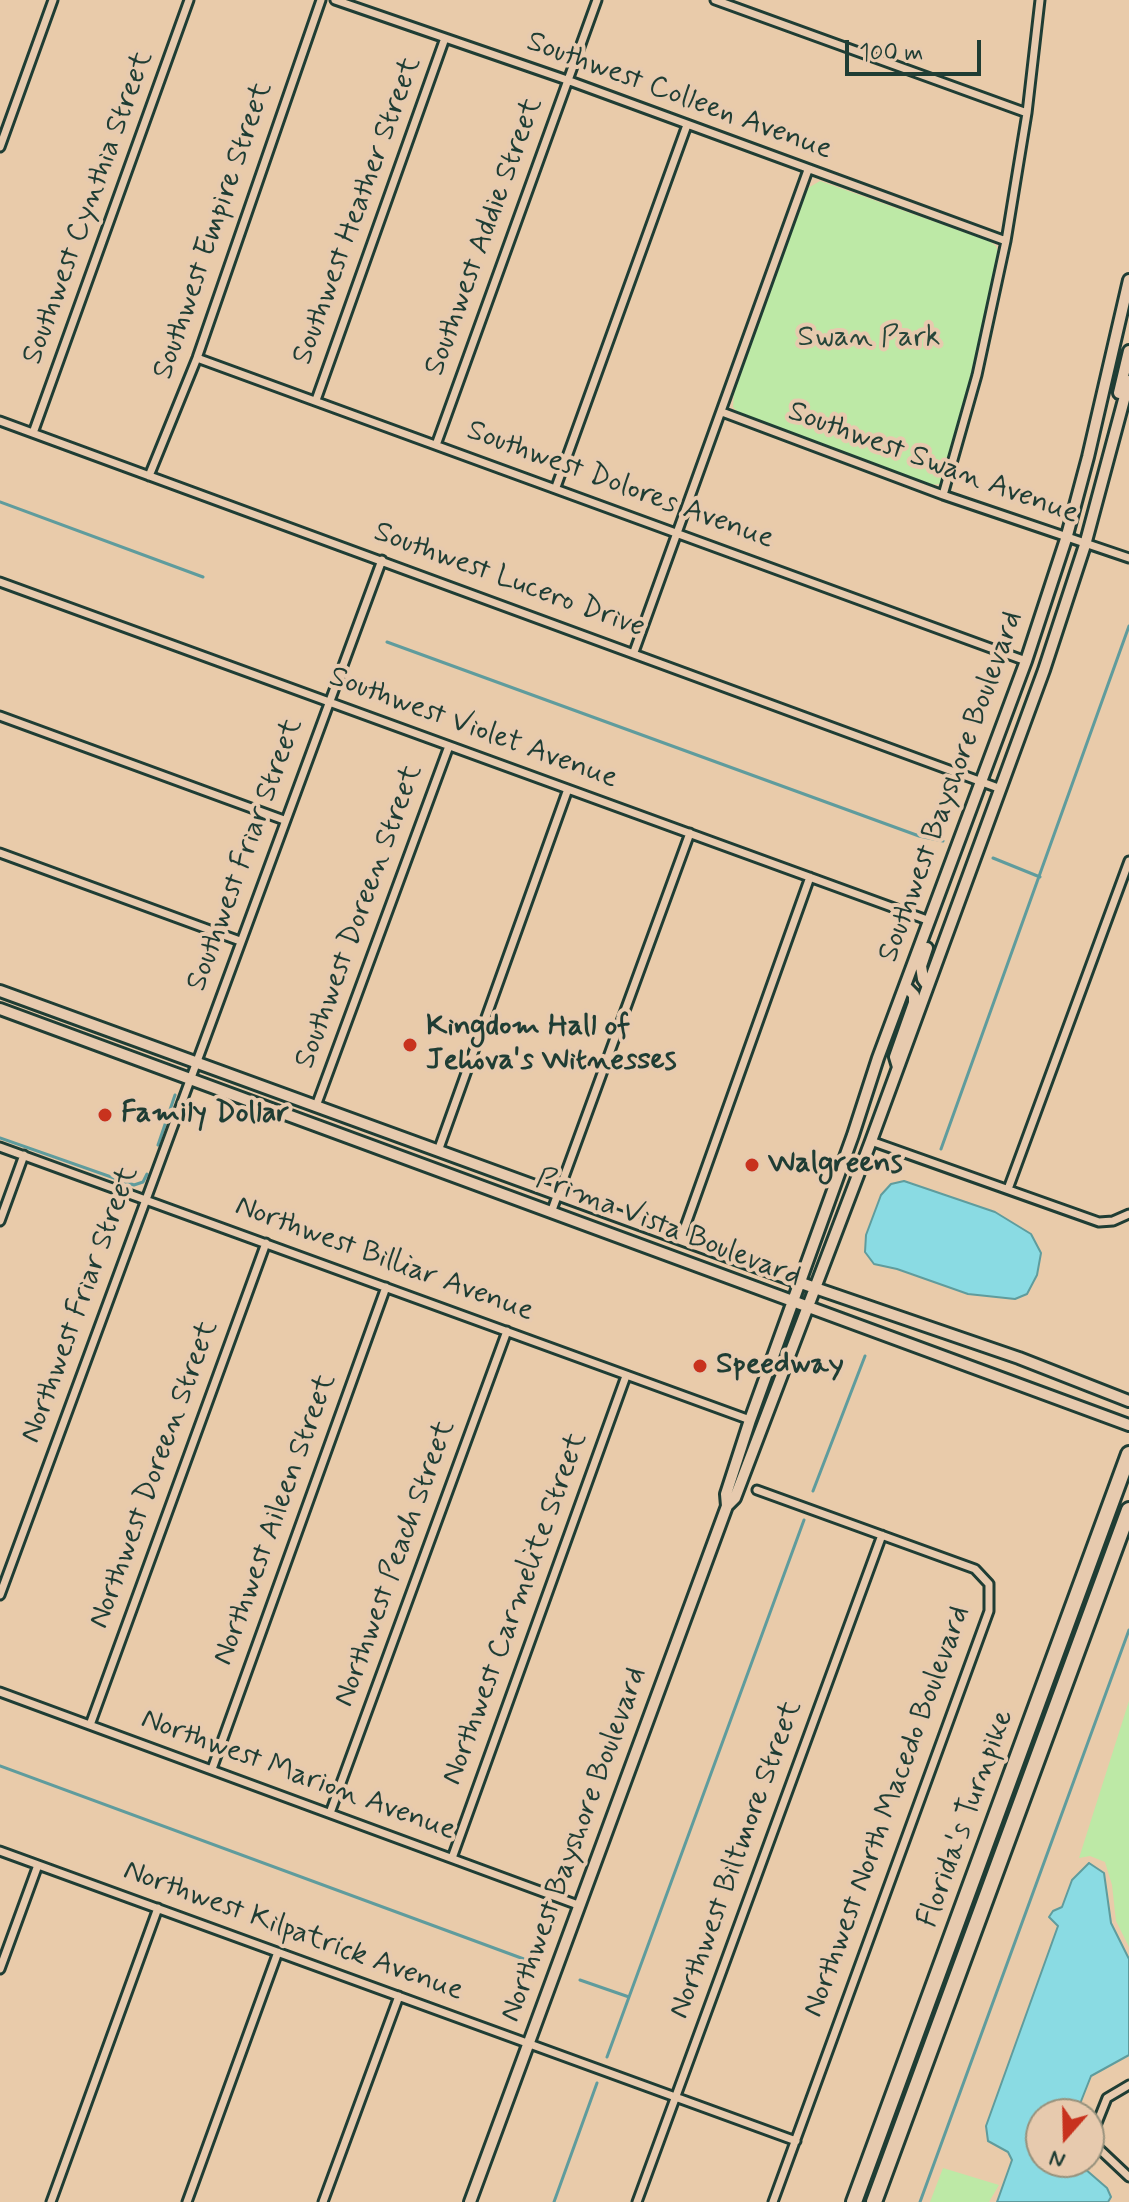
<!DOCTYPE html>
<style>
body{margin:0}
#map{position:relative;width:1129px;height:2202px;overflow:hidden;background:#e9cbaa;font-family:Mynerve,sans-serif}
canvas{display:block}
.north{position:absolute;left:1025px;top:2098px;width:80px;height:80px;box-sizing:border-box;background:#e7caae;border:2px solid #97927d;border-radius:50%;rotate:200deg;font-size:22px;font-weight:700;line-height:32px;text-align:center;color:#1f3d34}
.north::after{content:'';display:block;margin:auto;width:28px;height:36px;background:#c8321e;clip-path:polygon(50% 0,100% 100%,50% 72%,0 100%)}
.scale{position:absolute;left:845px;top:40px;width:136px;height:36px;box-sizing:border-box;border:4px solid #1f3d34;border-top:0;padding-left:10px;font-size:24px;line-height:28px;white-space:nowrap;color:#1f3d34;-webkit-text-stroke:6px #e7caae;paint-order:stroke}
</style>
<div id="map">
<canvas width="1129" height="2202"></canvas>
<div class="north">N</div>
<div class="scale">100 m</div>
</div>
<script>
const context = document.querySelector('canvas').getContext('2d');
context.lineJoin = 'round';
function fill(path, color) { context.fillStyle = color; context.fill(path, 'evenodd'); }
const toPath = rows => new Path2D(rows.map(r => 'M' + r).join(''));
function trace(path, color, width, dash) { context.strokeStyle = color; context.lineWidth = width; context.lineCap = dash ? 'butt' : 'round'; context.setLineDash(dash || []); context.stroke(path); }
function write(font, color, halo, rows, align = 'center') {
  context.font = font + ' Mynerve,sans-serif'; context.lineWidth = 8; context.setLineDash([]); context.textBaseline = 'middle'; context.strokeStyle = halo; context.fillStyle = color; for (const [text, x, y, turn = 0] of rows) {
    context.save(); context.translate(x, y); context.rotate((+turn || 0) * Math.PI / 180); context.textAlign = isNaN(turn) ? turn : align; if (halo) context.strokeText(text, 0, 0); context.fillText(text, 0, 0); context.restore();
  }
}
fill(toPath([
 [820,181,989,241,996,246,999,256,989,303,960,425,944,479,940,484,929,485,739,414,733,407,734,393,808,188],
 [1129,1701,1129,1947,1116,1921,1112,1885,1105,1862,1090,1856,1079,1858],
 [943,2168,999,2185,989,2202,930,2202]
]), '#bde9a6');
const water = toPath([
 [904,1181,995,1212,1031,1234,1041,1253,1037,1275,1027,1294,1015,1299,968,1294,897,1269,874,1264,865,1252,866,1235,881,1195,891,1184,904,1181],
 [1089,1863,1104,1873,1111,1923,1129,1959,1129,2055,1091,2076,1076,2114,1041,2114,1041,2162,1077,2162,1107,2188,1111,2197,1108,2202,997,2202,1012,2160,1008,2152,988,2141,986,2126,1058,1926,1049,1917,1053,1911,1062,1907,1072,1880,1089,1863]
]);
fill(water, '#8adbe3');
trace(water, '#5f9c9d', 2);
trace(toPath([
 [0,502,203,577],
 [387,642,919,836,943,841],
 [993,858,1040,877],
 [0,1138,134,1185,143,1182,147,1174],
 [158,1145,175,1095],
 [941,1149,1129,626],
 [813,1491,865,1356],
 [0,1766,532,1962],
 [580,1980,629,1997],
 [607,2057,804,1520],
 [554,2202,597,2083],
 [920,2202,1129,1630]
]), '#5f9c9d', 3);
const street = toPath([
 [335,0,567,80,1006,241],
 [715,0,1027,113],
 [0,147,53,0],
 [197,358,1026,661],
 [316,400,445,38],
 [722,412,943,495,1129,558],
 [0,421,1001,789],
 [33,433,189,0],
 [436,445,597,0],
 [149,476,197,358,321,0],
 [556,487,687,125],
 [943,495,977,375,1006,241,1027,113,1040,0],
 [0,582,930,921],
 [634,652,808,170],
 [0,716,284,820],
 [0,853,240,941],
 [316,1106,449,746],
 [871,1141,1099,1222,1113,1221,1129,1214],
 [0,1147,750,1420],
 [438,1151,568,789],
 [1008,1189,1129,861],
 [552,1210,690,833],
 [0,1221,24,1155],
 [681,1238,810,877],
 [757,1490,975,1569,989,1584,989,1611,773,2202],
 [0,1595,382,560],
 [0,1692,578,1905],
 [90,1725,266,1243],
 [212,1769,386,1287],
 [330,1813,507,1331],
 [0,1851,796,2141],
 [452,1858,626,1376],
 [0,1969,38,1865],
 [1129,2085,1107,2098,1093,2133,1094,2144,1129,2177],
 [51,2202,158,1908],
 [187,2202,278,1952],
 [323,2202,399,1996],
 [637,2202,882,1535]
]);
const secondary = toPath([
 [1119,393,1129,351],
 [927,948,921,966,923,979,928,986],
 [0,991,815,1288,1019,1358,1129,1401],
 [0,1009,1129,1425],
 [898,1067,895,1057,914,1003,914,995,905,986],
 [727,1506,735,1498,871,1141,1044,670,1085,545,1129,381],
 [470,2202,727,1506,726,1494,750,1420,853,1135,878,1058,1026,661,1066,539,1088,457,1129,280]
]);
const highway = toPath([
 [854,2202,1129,1454],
 [874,2202,1129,1510]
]);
trace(street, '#1f3d34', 13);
trace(secondary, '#1f3d34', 16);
trace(highway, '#1f3d34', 20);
trace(street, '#e7caae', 7);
trace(secondary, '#e7caae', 10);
trace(highway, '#e7caae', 14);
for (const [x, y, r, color] of [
 [410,1045,8,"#c8321e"],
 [105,1115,8,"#c8321e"],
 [752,1165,8,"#c8321e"],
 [700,1366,8,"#c8321e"]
]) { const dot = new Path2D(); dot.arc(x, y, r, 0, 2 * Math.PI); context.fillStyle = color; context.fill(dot); trace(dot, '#e7caae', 3); }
write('30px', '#1f3d34', '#e7caae', [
 ["Southwest Colleen Avenue",679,97,20],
 ["Southwest Cynthia Street",89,208,-70],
 ["Southwest Heather Street",358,211,-70],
 ["Southwest Empire Street",214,231,-71],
 ["Southwest Addie Street",485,237,-70],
 ["Southwest Swan Avenue",933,464,20],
 ["Southwest Dolores Avenue",620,486,20],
 ["Southwest Lucero Drive",509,581,20],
 ["Southwest Violet Avenue",473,729,20],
 ["Southwest Bayshore Boulevard",952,787,-70],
 ["Southwest Friar Street",246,855,-70],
 ["Southwest Doreen Street",360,917,-70],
 ["Prima Vista Boulevard",668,1229,21],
 ["Northwest Billiar Avenue",384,1260,20],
 ["Northwest Friar Street",81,1305,-70],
 ["Northwest Doreen Street",155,1475,-70],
 ["Northwest Aileen Street",276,1520,-70],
 ["Northwest Peach Street",396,1564,-70],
 ["Northwest Carmelite Street",516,1609,-70],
 ["Northwest Marion Avenue",298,1776,20],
 ["Northwest North Macedo Boulevard",888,1812,-70],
 ["Florida's Turnpike",967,1819,-70],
 ["Northwest Bayshore Boulevard",575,1845,-70],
 ["Northwest Biltmore Street",737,1860,-70],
 ["Northwest Kilpatrick Avenue",293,1932,20]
]);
write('30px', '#27463a', '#e7caae', [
 ["Swan Park",869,339]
]);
write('bold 30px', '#1f3d34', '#e7caae', [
 ["Kingdom Hall of",426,1028],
 ["Jehova's Witnesses",426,1062],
 ["Family Dollar",121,1115],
 ["Walgreens",768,1165],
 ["Speedway",716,1366]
], 'left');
</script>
